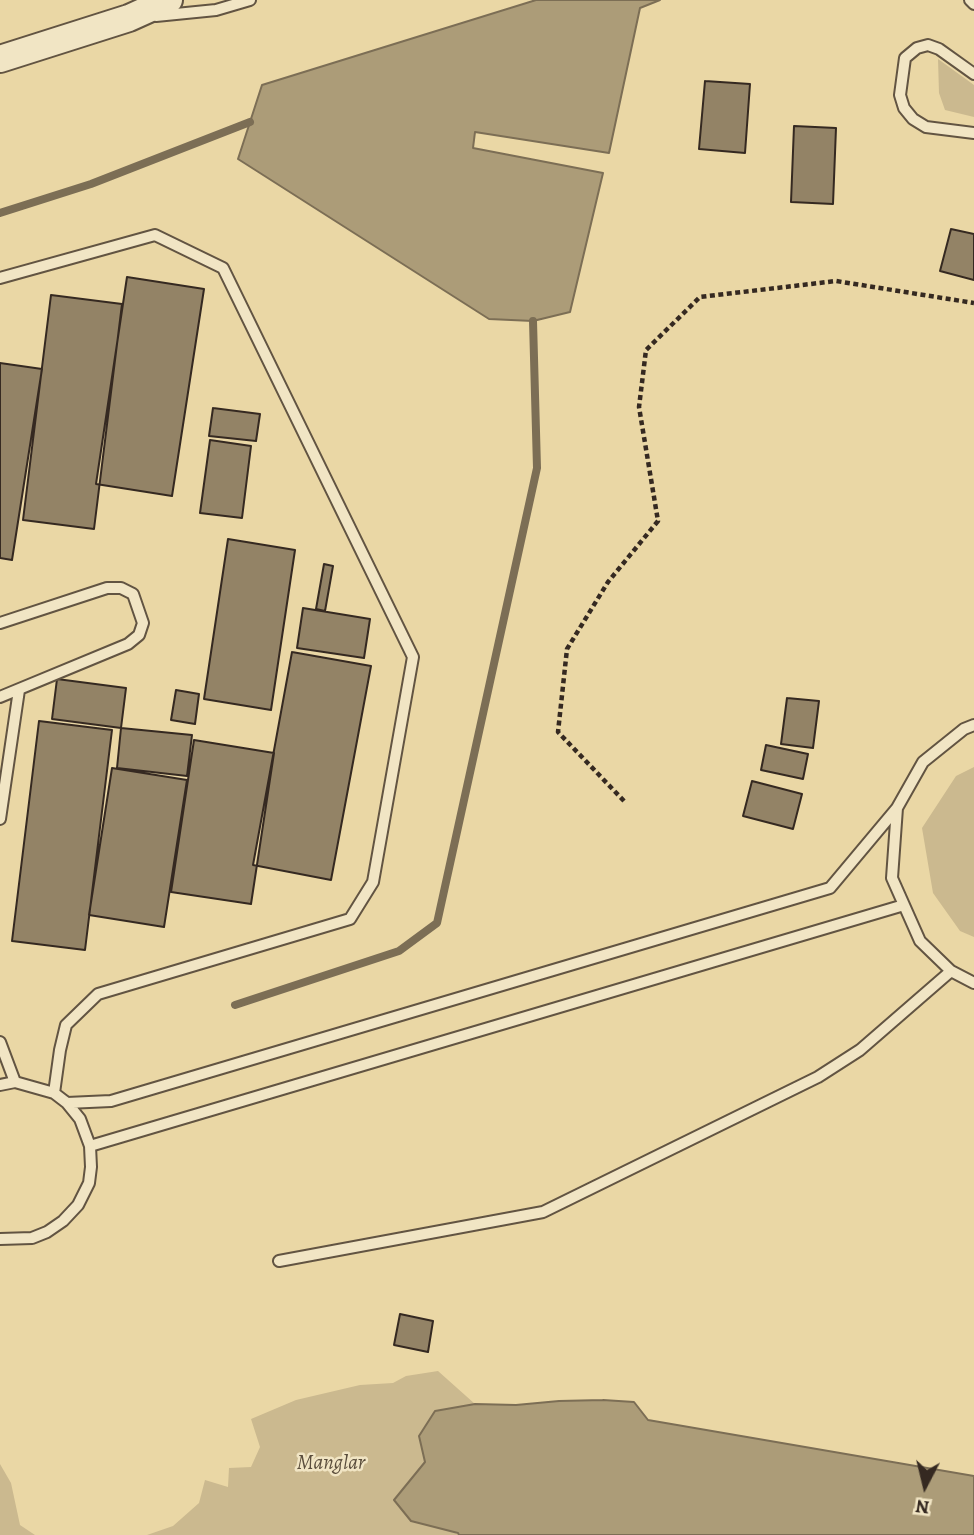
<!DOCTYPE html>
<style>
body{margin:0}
#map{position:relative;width:974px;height:1535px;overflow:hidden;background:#ead7a5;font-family:Alegreya,serif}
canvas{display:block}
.north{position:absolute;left:890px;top:1451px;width:70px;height:70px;-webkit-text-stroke:5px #f1e5c4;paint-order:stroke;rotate:187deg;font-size:19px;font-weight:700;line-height:28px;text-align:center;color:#352921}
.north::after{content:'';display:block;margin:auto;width:24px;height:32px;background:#352921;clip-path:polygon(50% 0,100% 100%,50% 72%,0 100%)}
</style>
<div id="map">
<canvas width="974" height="1535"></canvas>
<div class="north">N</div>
</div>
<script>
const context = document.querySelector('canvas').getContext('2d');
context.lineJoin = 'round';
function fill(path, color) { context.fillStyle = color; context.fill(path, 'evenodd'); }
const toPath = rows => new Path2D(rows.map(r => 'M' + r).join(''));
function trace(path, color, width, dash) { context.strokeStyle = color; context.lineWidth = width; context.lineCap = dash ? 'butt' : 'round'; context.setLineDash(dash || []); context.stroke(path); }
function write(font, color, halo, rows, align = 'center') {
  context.font = font + ' Alegreya,serif'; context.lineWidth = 5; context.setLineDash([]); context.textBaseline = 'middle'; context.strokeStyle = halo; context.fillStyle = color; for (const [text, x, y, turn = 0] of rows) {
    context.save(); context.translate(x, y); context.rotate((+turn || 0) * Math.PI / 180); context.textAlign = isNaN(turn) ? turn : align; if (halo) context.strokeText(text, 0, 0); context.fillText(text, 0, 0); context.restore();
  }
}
fill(toPath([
 [938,59,974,85,974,117,945,110,939,93],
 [974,767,974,937,960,931,933,893,922,828,956,776],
 [438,1371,475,1404,435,1411,419,1436,426,1462,394,1500,459,1535,147,1535,173,1526,199,1503,205,1480,228,1487,229,1468,251,1467,260,1447,251,1419,296,1400,360,1385,393,1383,406,1376],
 [0,1464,11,1483,20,1525,35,1535,0,1535]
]), '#cbb98f');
const water = toPath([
 [536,0,660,0,640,8,609,153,475,132,473,148,603,173,570,312,533,321,489,319,238,159,262,85,536,0],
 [603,1400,634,1402,648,1420,974,1476,974,1535,459,1535,458,1533,411,1521,394,1500,425,1462,419,1436,435,1411,475,1404,516,1405,559,1401,603,1400]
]);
fill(water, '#ac9c78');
trace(water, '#7c6e55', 2);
trace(toPath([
 [0,213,91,184,250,122],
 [235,1005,399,951,437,923,537,468,533,321]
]), '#7c6e55', 8);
const building = toPath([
 [705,81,750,84,745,153,699,149,705,81],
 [794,126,836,128,833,204,791,202,794,126],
 [951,229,974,234,974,280,940,271,951,229],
 [127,277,204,289,172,496,96,484,127,277],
 [51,295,122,304,94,529,23,520,51,295],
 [0,363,42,369,12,560,0,558,0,363],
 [213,408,260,414,256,441,209,436,213,408],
 [210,440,251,446,242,518,200,513,210,440],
 [228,539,295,550,271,710,204,699,228,539],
 [324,564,333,566,325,611,316,609,324,564],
 [303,608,370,619,364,658,297,648,303,608],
 [292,652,371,666,331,880,253,865,292,652],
 [57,679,126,688,121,728,52,719,57,679],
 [176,690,199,694,195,724,171,720,176,690],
 [787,698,819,701,813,748,781,744,787,698],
 [39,721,112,730,85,950,12,941,39,721],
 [121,728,192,735,187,776,117,768,121,728],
 [194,740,274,753,251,904,171,892,194,740],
 [766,745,808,754,803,779,761,770,766,745],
 [112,768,187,780,164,927,89,915,112,768],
 [752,781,802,794,793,829,743,816,752,781],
 [400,1314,433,1321,428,1352,394,1345,400,1314]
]);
fill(building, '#938366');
trace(building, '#352921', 2);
const service = toPath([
 [970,0,974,4],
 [156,16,216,10,250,0],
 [974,74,939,49,928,45,917,48,905,58,900,95,904,108,913,119,926,127,974,133],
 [0,278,155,235,223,268,413,657,373,882,350,919,98,994,66,1025,60,1050,54,1093],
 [0,623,107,588,121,588,133,594,143,623,139,635,128,644,0,697],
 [974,725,964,729,923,762,897,808,892,878,920,941,951,971,974,983],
 [0,819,19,690],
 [0,1042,15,1082],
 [0,1085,15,1082,54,1093,67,1103,80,1119,90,1146,91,1167,89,1183,78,1205,63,1221,47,1232,32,1238,0,1239],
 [67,1103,111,1101,830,888,897,808],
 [90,1146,904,905],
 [279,1261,543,1212,818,1077,860,1050,951,971]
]);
const tertiary = toPath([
 [0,59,129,18,169,0]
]);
trace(service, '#625442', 14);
trace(tertiary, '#625442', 30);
trace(toPath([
 [624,801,558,732,567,649,608,582,658,521,639,407,646,350,700,297,836,281,974,303]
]), '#352921', 4.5, [5, 3.5]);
trace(service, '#f1e5c4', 10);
trace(tertiary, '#f1e5c4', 26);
write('italic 21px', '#5a4d3c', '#f1e5c4', [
 ["Manglar",331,1464]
]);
</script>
